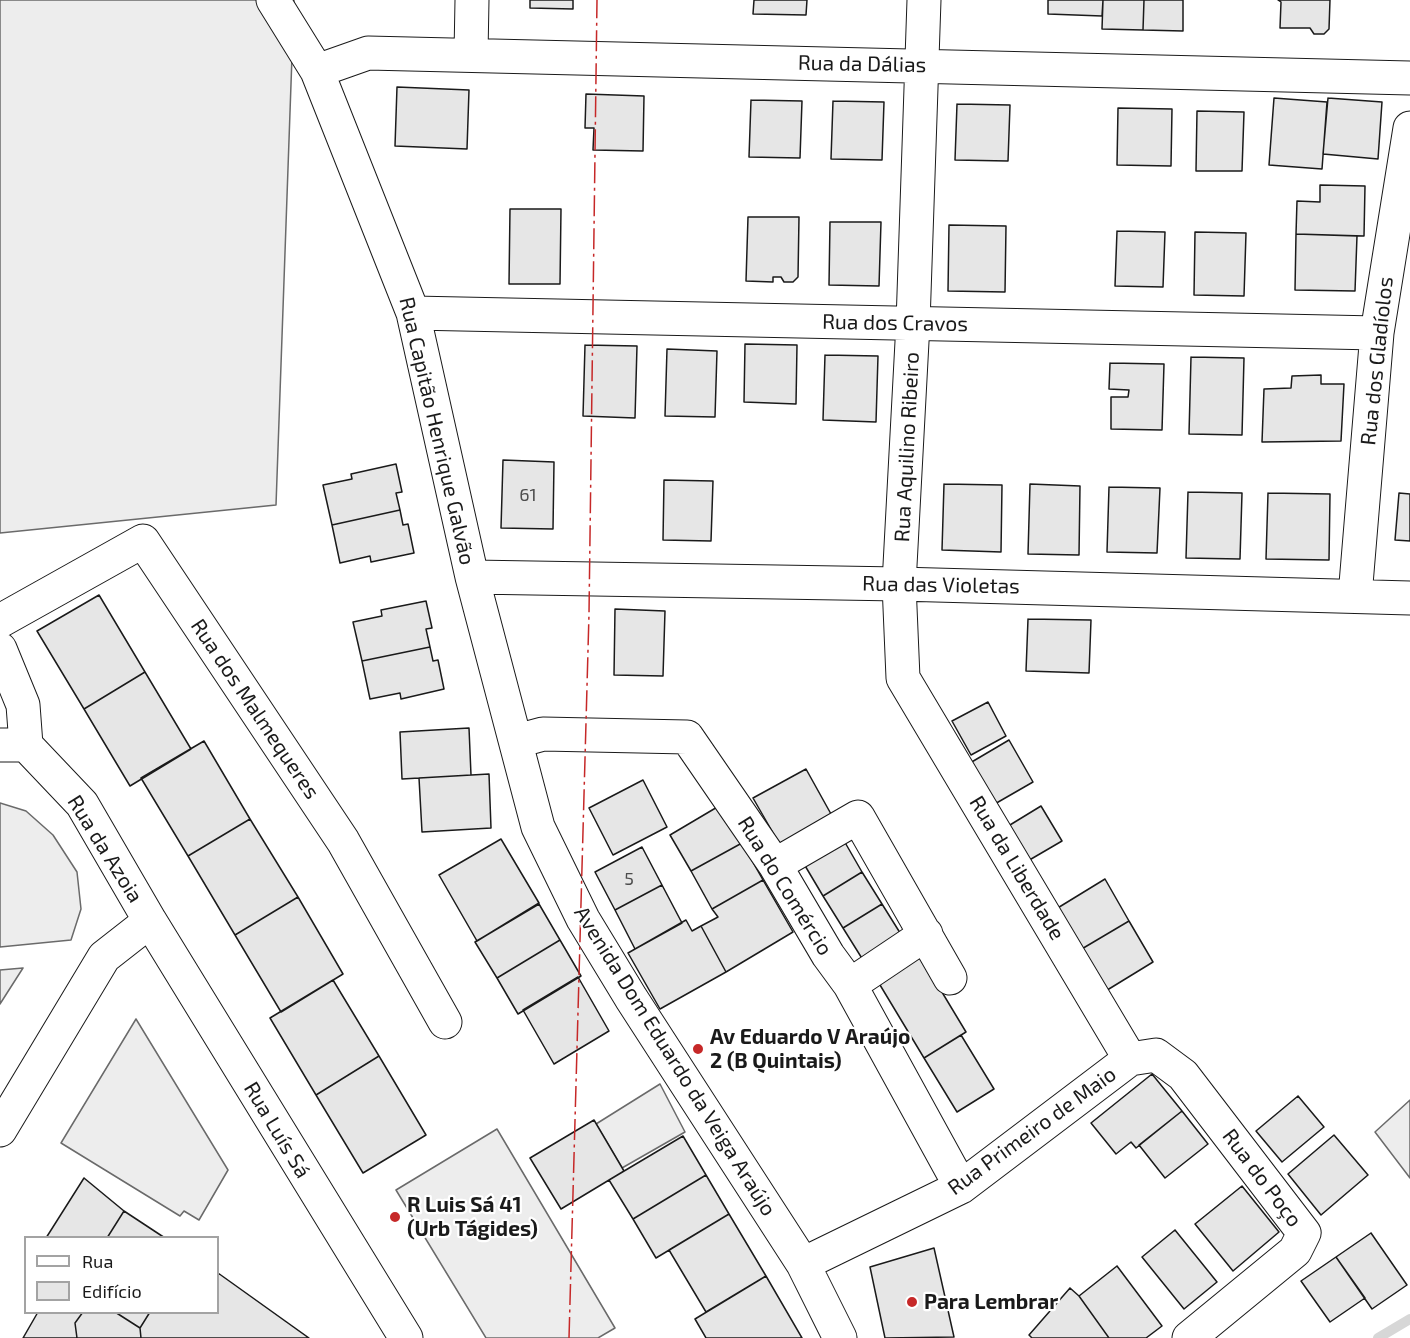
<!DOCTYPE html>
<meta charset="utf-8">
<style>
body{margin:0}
#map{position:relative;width:1410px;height:1338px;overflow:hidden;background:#fff;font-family:"Exo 2",sans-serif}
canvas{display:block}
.legend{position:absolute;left:24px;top:1236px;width:195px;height:78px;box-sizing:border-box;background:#fff;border:2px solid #a3a3a3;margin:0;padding:8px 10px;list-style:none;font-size:18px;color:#1a1a1a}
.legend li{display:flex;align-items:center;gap:12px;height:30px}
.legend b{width:30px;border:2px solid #a3a3a3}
</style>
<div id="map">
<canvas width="1410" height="1338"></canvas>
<ul class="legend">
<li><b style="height:8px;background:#fff"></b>Rua</li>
<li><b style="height:16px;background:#e6e6e6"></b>Edifício</li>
</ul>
</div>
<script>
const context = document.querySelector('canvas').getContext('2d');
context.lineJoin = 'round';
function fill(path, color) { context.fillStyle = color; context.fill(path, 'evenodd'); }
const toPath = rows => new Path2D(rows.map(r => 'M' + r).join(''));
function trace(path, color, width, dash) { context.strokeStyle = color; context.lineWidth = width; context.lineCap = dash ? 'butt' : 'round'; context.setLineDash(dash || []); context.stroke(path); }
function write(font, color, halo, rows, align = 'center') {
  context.font = font + ' "Exo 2",sans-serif'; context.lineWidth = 4.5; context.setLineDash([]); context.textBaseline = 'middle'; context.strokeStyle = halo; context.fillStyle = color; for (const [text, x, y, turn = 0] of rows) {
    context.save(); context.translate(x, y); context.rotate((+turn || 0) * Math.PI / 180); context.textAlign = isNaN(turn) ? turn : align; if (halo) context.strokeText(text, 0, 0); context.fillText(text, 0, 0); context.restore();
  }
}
const built = toPath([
 [0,0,294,0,276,505,0,533,0,0],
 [0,803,26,811,53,835,77,872,81,909,71,940,0,947,0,803],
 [23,968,0,1004,0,970,23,968],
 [136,1019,228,1170,199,1220,184,1211,180,1216,61,1143,136,1019],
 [660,1084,685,1132,622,1168,596,1124,660,1084],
 [1410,1100,1410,1178,1375,1132,1410,1100],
 [497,1129,615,1328,598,1338,486,1338,396,1190,497,1129]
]);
fill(built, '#ededed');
trace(built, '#6a6a6a', 1.5);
trace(toPath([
 [1378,1338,1410,1319]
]), '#d7d7d7', 10);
const building = toPath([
 [530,0,573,0,573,9,530,8,530,0],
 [754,0,807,0,806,15,753,14,754,0],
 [1048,0,1103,0,1102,16,1048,14,1048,0],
 [1103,0,1144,0,1143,30,1102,29,1103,0],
 [1144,0,1183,0,1183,31,1143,30,1144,0],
 [1278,0,1330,0,1329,29,1324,34,1314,34,1310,28,1280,28,1281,2,1278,0],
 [397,87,469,90,467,149,395,146,397,87],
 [586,94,644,96,643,151,593,150,594,128,585,128,586,94],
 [1274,98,1327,102,1322,169,1269,165,1274,98],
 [1328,98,1382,102,1378,159,1323,154,1328,98],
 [751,100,802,101,800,158,749,157,751,100],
 [833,101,884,102,882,160,831,159,833,101],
 [957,104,1010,105,1008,161,955,160,957,104],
 [1118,108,1172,109,1171,166,1117,165,1118,108],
 [1197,111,1244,112,1242,171,1196,171,1197,111],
 [1320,185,1365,186,1364,236,1296,234,1297,201,1320,202,1320,185],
 [510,209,561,209,560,284,509,284,510,209],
 [748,217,799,217,798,277,793,282,784,282,781,277,773,277,773,282,746,281,748,217],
 [830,222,881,222,879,286,829,285,830,222],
 [949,225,1006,226,1005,292,948,291,949,225],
 [1117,231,1165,232,1163,287,1115,286,1117,231],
 [1195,232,1246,233,1244,296,1194,295,1195,232],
 [1296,234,1357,236,1355,291,1295,290,1296,234],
 [745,344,797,345,796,404,744,402,745,344],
 [585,345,637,346,635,418,583,416,585,345],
 [667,349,717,351,715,417,665,416,667,349],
 [825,355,878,356,876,422,823,420,825,355],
 [1191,357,1244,358,1242,435,1189,434,1191,357],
 [1110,363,1164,364,1162,430,1111,429,1111,397,1128,397,1129,390,1109,389,1110,363],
 [1321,375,1321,384,1344,384,1341,441,1262,442,1264,389,1291,388,1292,376,1321,375],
 [503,460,554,462,553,529,501,528,503,460],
 [396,464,402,492,396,493,400,510,332,525,323,485,352,479,351,474,396,464],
 [664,480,713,481,711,541,663,540,664,480],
 [944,484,1002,485,1001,552,942,550,944,484],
 [1030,484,1080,486,1079,555,1028,554,1030,484],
 [1109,487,1160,488,1157,553,1107,552,1109,487],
 [1188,492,1242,493,1240,559,1186,558,1188,492],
 [1268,493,1330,494,1329,560,1266,559,1268,493],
 [1399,493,1410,494,1410,541,1395,540,1399,493],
 [400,510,403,525,408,524,414,553,371,562,370,556,340,563,332,525,400,510],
 [99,595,145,672,84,709,37,631,99,595],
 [426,601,432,628,426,629,430,647,362,661,353,622,382,616,381,610,426,601],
 [615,609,665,611,663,676,614,675,615,609],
 [1028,619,1091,620,1089,673,1026,671,1028,619],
 [430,647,433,661,438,660,444,689,401,699,400,693,370,699,362,661,430,647],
 [145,672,191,749,130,786,84,709,145,672],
 [988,702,1006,736,971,755,952,721,988,702],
 [469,728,471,775,402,779,400,732,469,728],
 [1009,740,1033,782,993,805,970,763,1009,740],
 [204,741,250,819,188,856,141,778,204,741],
 [806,769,836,823,784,852,753,798,806,769],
 [489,774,491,828,422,832,419,778,489,774],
 [643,780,667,827,613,855,589,808,643,780],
 [719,806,742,843,691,871,670,835,719,806],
 [1041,806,1062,841,1026,862,1005,828,1041,806],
 [250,819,298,897,235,935,188,856,250,819],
 [501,839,539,903,477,941,439,875,501,839],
 [843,839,862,872,823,896,804,864,843,839],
 [742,843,763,880,712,909,691,871,742,843],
 [642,847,662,885,615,910,595,872,642,847],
 [862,872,882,904,843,928,823,896,862,872],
 [1105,879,1129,921,1080,950,1056,909,1105,879],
 [763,880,793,932,726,972,701,926,718,917,712,909,763,880],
 [662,885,682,923,635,949,615,910,662,885],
 [298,897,343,974,281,1012,235,935,298,897],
 [539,904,560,940,497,978,475,942,539,904],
 [882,904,902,936,863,960,843,928,882,904],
 [686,920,692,931,701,926,726,972,660,1009,628,953,686,920],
 [1129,921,1153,962,1104,992,1080,950,1129,921],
 [560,940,581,976,518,1014,497,978,560,940],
 [916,949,966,1032,924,1058,874,975,916,949],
 [578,977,609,1031,554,1064,523,1010,578,977],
 [333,980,379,1056,316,1095,270,1018,333,980],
 [961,1035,994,1089,957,1112,924,1058,961,1035],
 [379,1056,426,1135,363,1173,316,1095,379,1056],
 [1152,1074,1182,1111,1136,1148,1131,1142,1116,1154,1091,1123,1152,1074],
 [1298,1096,1324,1127,1282,1162,1256,1131,1298,1096],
 [1182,1111,1208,1144,1165,1178,1139,1145,1182,1111],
 [594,1120,624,1171,561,1209,530,1158,594,1120],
 [1334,1135,1368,1175,1321,1215,1288,1174,1334,1135],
 [683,1136,706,1175,633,1219,609,1180,683,1136],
 [706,1175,729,1214,656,1258,633,1219,706,1175],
 [84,1178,124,1211,107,1238,46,1238,84,1178],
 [1242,1186,1279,1232,1233,1271,1195,1224,1242,1186],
 [124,1211,165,1238,107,1238,124,1211],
 [729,1214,766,1276,706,1312,669,1250,729,1214],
 [1175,1230,1217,1282,1184,1309,1142,1257,1175,1230],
 [1371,1233,1407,1285,1372,1309,1336,1257,1371,1233],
 [934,1248,954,1337,885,1338,870,1267,934,1248],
 [1336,1257,1365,1298,1330,1322,1301,1281,1336,1257],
 [1117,1266,1162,1326,1146,1338,1109,1338,1079,1296,1117,1266],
 [218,1273,309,1338,141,1338,140,1328,150,1312,218,1312,218,1273],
 [766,1276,802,1338,706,1338,695,1319,766,1276],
 [1070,1288,1079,1296,1109,1338,1032,1338,1029,1335,1070,1288],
 [38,1312,83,1312,75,1323,77,1338,23,1338,38,1312],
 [83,1312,115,1312,140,1328,141,1338,77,1338,75,1323,83,1312],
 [115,1312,150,1312,140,1328,115,1312]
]);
fill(building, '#e6e6e6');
trace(building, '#1a1a1a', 1.5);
const minor = toPath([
 [273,0,317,71,413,313,472,577,538,827,583,919,631,998,803,1264,840,1338],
 [924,0,913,323,899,584,903,678,1130,1059],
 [471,54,472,0],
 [317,71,368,53,1410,78],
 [413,313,1377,333],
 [472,577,899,584,1410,598],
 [1355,596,1377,333,1410,128],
 [0,621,143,541,343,841,445,1022],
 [0,649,23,705,26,745],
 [517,741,543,734,687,737,775,865,828,955,850,985,961,1187],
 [0,745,26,745,82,804,150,921,406,1338],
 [775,865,858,817,950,978],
 [850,985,926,934],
 [0,1130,104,957,150,921],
 [803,1264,961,1187,1130,1059,1156,1055,1183,1075,1304,1233,1295,1251,1189,1338]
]);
trace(minor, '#1a1a1a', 35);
trace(minor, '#fff', 33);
trace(toPath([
 [569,1338,589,614,597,0]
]), '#c62828', 1.5, [21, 4.5, 3, 4.5]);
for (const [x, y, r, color] of [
 [698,1049,6,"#c62828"],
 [395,1217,6,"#c62828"],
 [912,1302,6,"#c62828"]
]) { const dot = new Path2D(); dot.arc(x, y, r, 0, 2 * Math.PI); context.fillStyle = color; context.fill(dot); trace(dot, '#fff', 2); }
write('18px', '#4d4d4d', null, [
 ["61",528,495],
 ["5",629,879]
]);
write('21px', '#1a1a1a', '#fff', [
 ["Rua da Dálias",862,64,1],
 ["Rua dos Cravos",895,323,1],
 ["Rua dos Gladíolos",1377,361,-84],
 ["Rua Capitão Henrique Galvão",437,431,77],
 ["Rua Aquilino Ribeiro",907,447,-87],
 ["Rua das Violetas",941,585,1],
 ["Rua dos Malmequeres",255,709,56],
 ["Rua da Azoia",105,849,58],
 ["Rua da Liberdade",1017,868,59],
 ["Rua do Comércio",785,886,58],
 ["Avenida Dom Eduardo da Veiga Araújo",675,1061,58],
 ["Rua Luís Sá",277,1130,59],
 ["Rua Primeiro de Maio",1032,1131,-36],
 ["Rua do Poço",1262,1178,53]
]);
write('bold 21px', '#1a1a1a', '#fff', [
 ["Av Eduardo V Araújo",710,1037],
 ["2 (B Quintais)",710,1061],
 ["R Luis Sá 41",407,1205],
 ["(Urb Tágides)",407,1229],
 ["Para Lembrar",924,1302]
], 'left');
</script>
